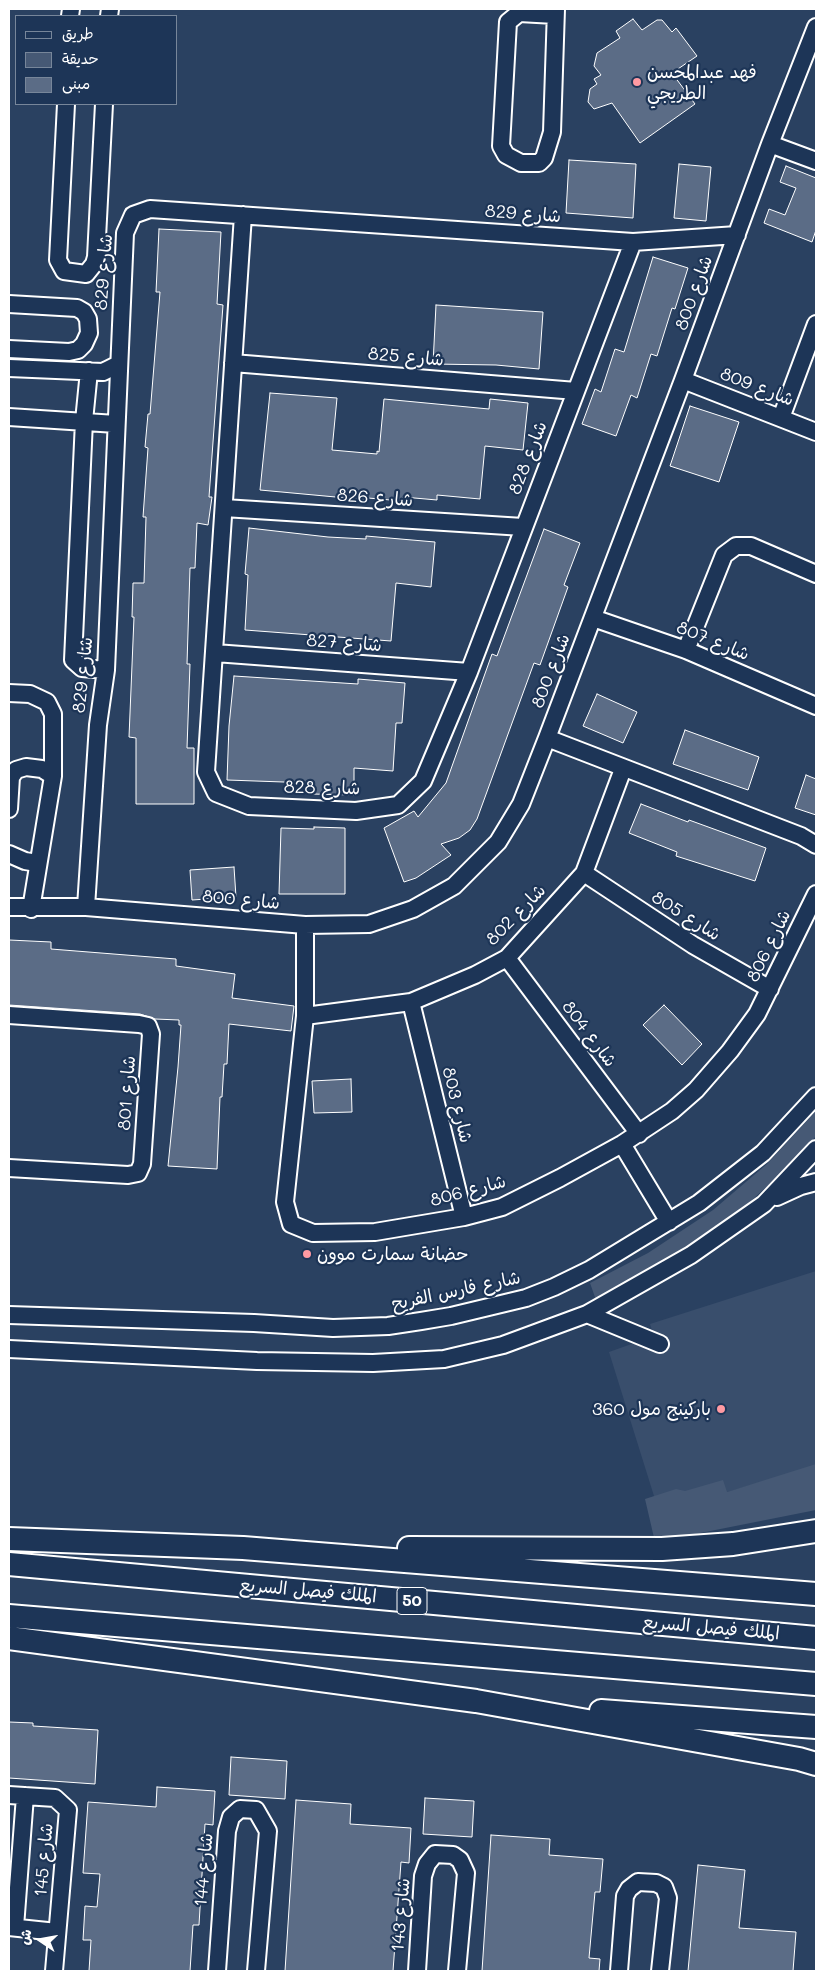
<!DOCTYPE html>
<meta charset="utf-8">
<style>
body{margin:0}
#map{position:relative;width:825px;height:1980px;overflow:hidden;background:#2a4161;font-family:Mali,"Playpen Sans Arabic",sans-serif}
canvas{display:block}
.frame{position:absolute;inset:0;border:10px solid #fff;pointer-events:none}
.legend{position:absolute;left:15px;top:15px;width:162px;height:90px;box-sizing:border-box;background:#1d3557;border:1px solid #77869a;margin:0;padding:6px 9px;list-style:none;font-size:15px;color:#fff}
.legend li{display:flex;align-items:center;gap:10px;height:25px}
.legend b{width:25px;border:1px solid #77869a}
.north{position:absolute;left:15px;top:1915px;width:50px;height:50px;-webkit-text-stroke:4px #1d3557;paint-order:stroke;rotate:282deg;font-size:14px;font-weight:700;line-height:20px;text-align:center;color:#fff}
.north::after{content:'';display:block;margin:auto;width:18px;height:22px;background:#fff;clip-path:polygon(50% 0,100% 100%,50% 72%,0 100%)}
</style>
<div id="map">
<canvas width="825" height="1980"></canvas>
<div class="frame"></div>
<ul class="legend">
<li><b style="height:6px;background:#1d3557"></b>طريق</li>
<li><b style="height:14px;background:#465975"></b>حديقة</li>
<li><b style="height:14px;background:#5b6c86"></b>مبنى</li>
</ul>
<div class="north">ش</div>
</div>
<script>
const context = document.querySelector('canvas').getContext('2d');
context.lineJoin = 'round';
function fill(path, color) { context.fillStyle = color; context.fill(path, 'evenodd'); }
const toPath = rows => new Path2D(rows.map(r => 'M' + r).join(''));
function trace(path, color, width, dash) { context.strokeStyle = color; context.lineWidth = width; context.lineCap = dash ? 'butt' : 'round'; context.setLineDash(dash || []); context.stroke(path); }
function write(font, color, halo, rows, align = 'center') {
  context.font = font + ' Mali,"Playpen Sans Arabic",sans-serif'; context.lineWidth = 4.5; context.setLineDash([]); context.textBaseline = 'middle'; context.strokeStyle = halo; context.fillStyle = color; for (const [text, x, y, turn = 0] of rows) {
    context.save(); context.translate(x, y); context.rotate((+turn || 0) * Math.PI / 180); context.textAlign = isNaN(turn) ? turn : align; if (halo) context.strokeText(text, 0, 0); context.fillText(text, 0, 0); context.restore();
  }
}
fill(toPath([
 [816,1271,816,1466,659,1512,609,1352,654,1336,650,1324]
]), '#394e6c');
fill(toPath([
 [816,1111,816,1136,786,1169,741,1210,686,1250,596,1300,590,1283,648,1253,713,1210,767,1164],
 [816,1464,816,1510,655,1542,645,1499,676,1489,685,1491,723,1480,727,1492]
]), '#465975');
const building = toPath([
 [633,19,642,30,657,20,662,20,672,32,676,28,697,56,672,73,695,104,640,143,612,103,594,109,588,102,590,89,597,84,594,79,601,75,594,66,597,53,620,38,616,31,633,19],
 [569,160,636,164,633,218,566,213,569,160],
 [679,164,711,167,706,221,674,218,679,164],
 [786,166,816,178,816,230,812,242,764,223,769,209,785,215,796,188,780,182,786,166],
 [159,229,221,232,217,304,223,305,209,497,212,497,208,525,197,523,195,568,190,568,187,664,190,664,187,748,194,748,194,804,136,804,136,738,129,737,134,617,132,617,133,583,144,583,146,517,143,517,148,448,145,447,148,414,150,414,160,292,156,292,159,229],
 [653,257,688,268,675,309,672,308,657,356,651,354,637,398,631,395,616,436,582,424,595,389,601,392,615,349,624,352,653,257],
 [436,305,543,312,539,369,496,365,433,364,436,305],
 [270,393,337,398,332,450,377,454,377,451,379,452,384,399,489,409,490,399,528,403,523,450,485,446,480,499,437,495,437,500,403,497,402,501,368,498,368,500,260,490,270,393],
 [690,406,739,422,719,482,670,466,690,406],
 [249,528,328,537,366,539,366,536,435,542,431,587,396,583,391,641,245,630,248,575,245,574,249,528],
 [544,529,580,543,564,585,568,587,540,665,534,663,477,819,470,830,459,838,441,844,451,855,416,878,404,882,384,828,414,811,418,817,446,783,492,654,497,656,544,529],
 [234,676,358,684,358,679,405,683,402,723,396,723,393,771,354,768,354,795,312,794,312,783,227,780,229,726,234,676],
 [597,694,637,712,623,743,583,726,597,694],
 [685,730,759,757,748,790,673,764,685,730],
 [806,775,816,779,816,815,795,808,806,775],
 [641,804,688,822,689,820,766,848,755,881,676,856,677,852,629,833,641,804],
 [314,827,345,828,345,894,279,894,281,828,314,829,314,827],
 [234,867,236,897,192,900,190,870,234,867],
 [9,940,51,942,51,949,176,959,176,966,235,974,232,998,294,1006,291,1031,229,1024,227,1064,224,1064,222,1097,220,1097,217,1169,168,1166,178,1067,181,1025,179,1025,179,1020,155,1019,140,1014,9,1005,9,940],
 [664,1005,702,1044,682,1065,643,1025,664,1005],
 [351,1079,352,1112,314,1113,312,1081,351,1079],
 [9,1722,33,1723,33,1726,98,1730,95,1784,9,1778,9,1722],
 [231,1757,287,1761,285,1799,229,1795,231,1757],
 [157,1787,215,1791,213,1825,205,1824,199,1925,193,1925,190,1971,89,1971,91,1940,83,1940,85,1906,97,1907,100,1874,83,1873,88,1802,156,1807,157,1787],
 [425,1798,474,1801,472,1837,423,1834,425,1798],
 [296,1800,351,1804,350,1824,411,1828,409,1863,401,1862,393,1971,285,1971,296,1800],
 [491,1835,550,1839,549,1855,603,1859,600,1892,595,1892,589,1958,600,1959,599,1971,482,1971,491,1835],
 [698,1865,745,1870,739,1928,796,1932,793,1971,688,1971,698,1865]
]);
fill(building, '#5b6c86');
trace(building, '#fff', 1);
const minor = toPath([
 [555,15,519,13,508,22,501,146,506,155,521,163,539,163,544,158,552,132,556,9],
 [70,16,71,9],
 [109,16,110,9],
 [66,104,58,260,64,271,86,274,94,264,96,257,104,104],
 [770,144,816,161],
 [243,215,206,772,216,793,249,806,356,811,398,805,423,781,469,672,633,242],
 [9,304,77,308,84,312,88,319,89,333,84,344,78,350,69,352,9,349],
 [233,363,576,391],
 [9,368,103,372,119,364],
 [89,371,84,421,73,660,82,668,106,670],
 [683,380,816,432],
 [9,417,116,424],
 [781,418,816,324],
 [224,508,523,527],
 [593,618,686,650,816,706],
 [686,650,724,555,736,546,751,546,816,574],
 [215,653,469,672],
 [9,693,30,694,47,702,53,714,53,776],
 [547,738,801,836,816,845],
 [9,809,11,777,16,770,26,767,42,769,53,776,31,909],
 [9,854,25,861,37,863],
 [584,873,693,945,770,989],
 [9,907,86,907,305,925,369,924,413,909,454,886,498,842,521,804,547,738,683,380,770,144,816,27],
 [86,907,98,725,106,670,125,233,133,215,150,209,633,242,737,235],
 [305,925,305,1016,285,1202,291,1224,313,1233,375,1232,464,1217,502,1207,560,1178,622,1144,672,1111,696,1090,730,1051,757,1014,816,894],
 [507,958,639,1134],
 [411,1002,464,1217],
 [9,1015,139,1024,148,1026,151,1034,142,1164,138,1173,128,1175,9,1168],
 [305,1016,411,1002,475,975,507,958,584,873,623,769],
 [622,1144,669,1222],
 [777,1197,801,1186,816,1182],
 [587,1314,660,1344],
 [9,1315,254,1323,333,1328,388,1326,421,1321,451,1316,526,1298,554,1287,589,1270,699,1203,763,1153,816,1096],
 [9,1349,257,1361,373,1363,444,1359,503,1345,587,1314,691,1255,764,1204,816,1149],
 [9,1795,55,1798,68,1810,54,1971],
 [9,1927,57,1932],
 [15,1927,25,1796],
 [217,1971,227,1831,231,1817,240,1809,256,1810,268,1831,256,1971],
 [417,1971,423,1876,427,1864,435,1854,453,1855,460,1860,466,1873,457,1971],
 [619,1971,625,1896,629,1889,638,1882,656,1883,664,1887,668,1898,660,1971]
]);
const highway = toPath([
 [9,1539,243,1548,816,1594],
 [409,1548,662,1549,733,1544,816,1531],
 [9,1564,816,1638],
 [9,1616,816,1684],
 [9,1638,476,1701,799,1759,816,1764],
 [601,1711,816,1727]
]);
trace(minor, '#fff', 20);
trace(highway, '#fff', 26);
trace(minor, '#1d3557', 16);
trace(highway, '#1d3557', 22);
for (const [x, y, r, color] of [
 [637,82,5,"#ff9aa2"],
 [307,1254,5,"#ff9aa2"],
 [721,1409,5,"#ff9aa2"]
]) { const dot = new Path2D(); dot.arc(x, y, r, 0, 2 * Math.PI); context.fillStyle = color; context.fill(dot); trace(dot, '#1d3557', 2); }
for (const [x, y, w] of [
 [412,1601,30]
]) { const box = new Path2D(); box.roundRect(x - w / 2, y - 13.5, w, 27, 4); context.fillStyle = '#1d3557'; context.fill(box); trace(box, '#fff', 1); }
write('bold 16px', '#fff', null, [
 ["50",412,1601]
]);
write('18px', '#fff', '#1d3557', [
 ["فهد عبدالمحسن",647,72],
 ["الطريجي",647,93],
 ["حضانة سمارت موون",317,1254],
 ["باركينج مول 360",711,1409,"right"]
], 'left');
write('18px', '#fff', '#1d3557', [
 ["شارع 829",523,214,4],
 ["شارع 829",104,272,-86],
 ["شارع 800",694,293,-70],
 ["شارع 825",406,357,5],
 ["شارع 809",757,387,21],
 ["شارع 828",528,458,-69],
 ["شارع 826",375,498,4],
 ["شارع 807",713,641,22],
 ["شارع 827",344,643,4],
 ["شارع 800",551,671,-69],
 ["شارع 829",83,675,-84],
 ["شارع 828",322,788,1],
 ["شارع 800",241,900,5],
 ["شارع 802",516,915,-46],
 ["شارع 805",686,916,32],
 ["شارع 806",769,946,-64],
 ["شارع 804",589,1034,53],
 ["شارع 801",127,1093,-86],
 ["شارع 803",457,1105,76],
 ["شارع 806",468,1191,-15],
 ["شارع فارس الفريح",456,1291,-12],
 ["الملك فيصل السريع",308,1591,5],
 ["الملك فيصل السريع",711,1628,5],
 ["شارع 145",44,1860,-85],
 ["شارع 144",204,1870,-85],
 ["شارع 143",401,1915,-85]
]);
</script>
